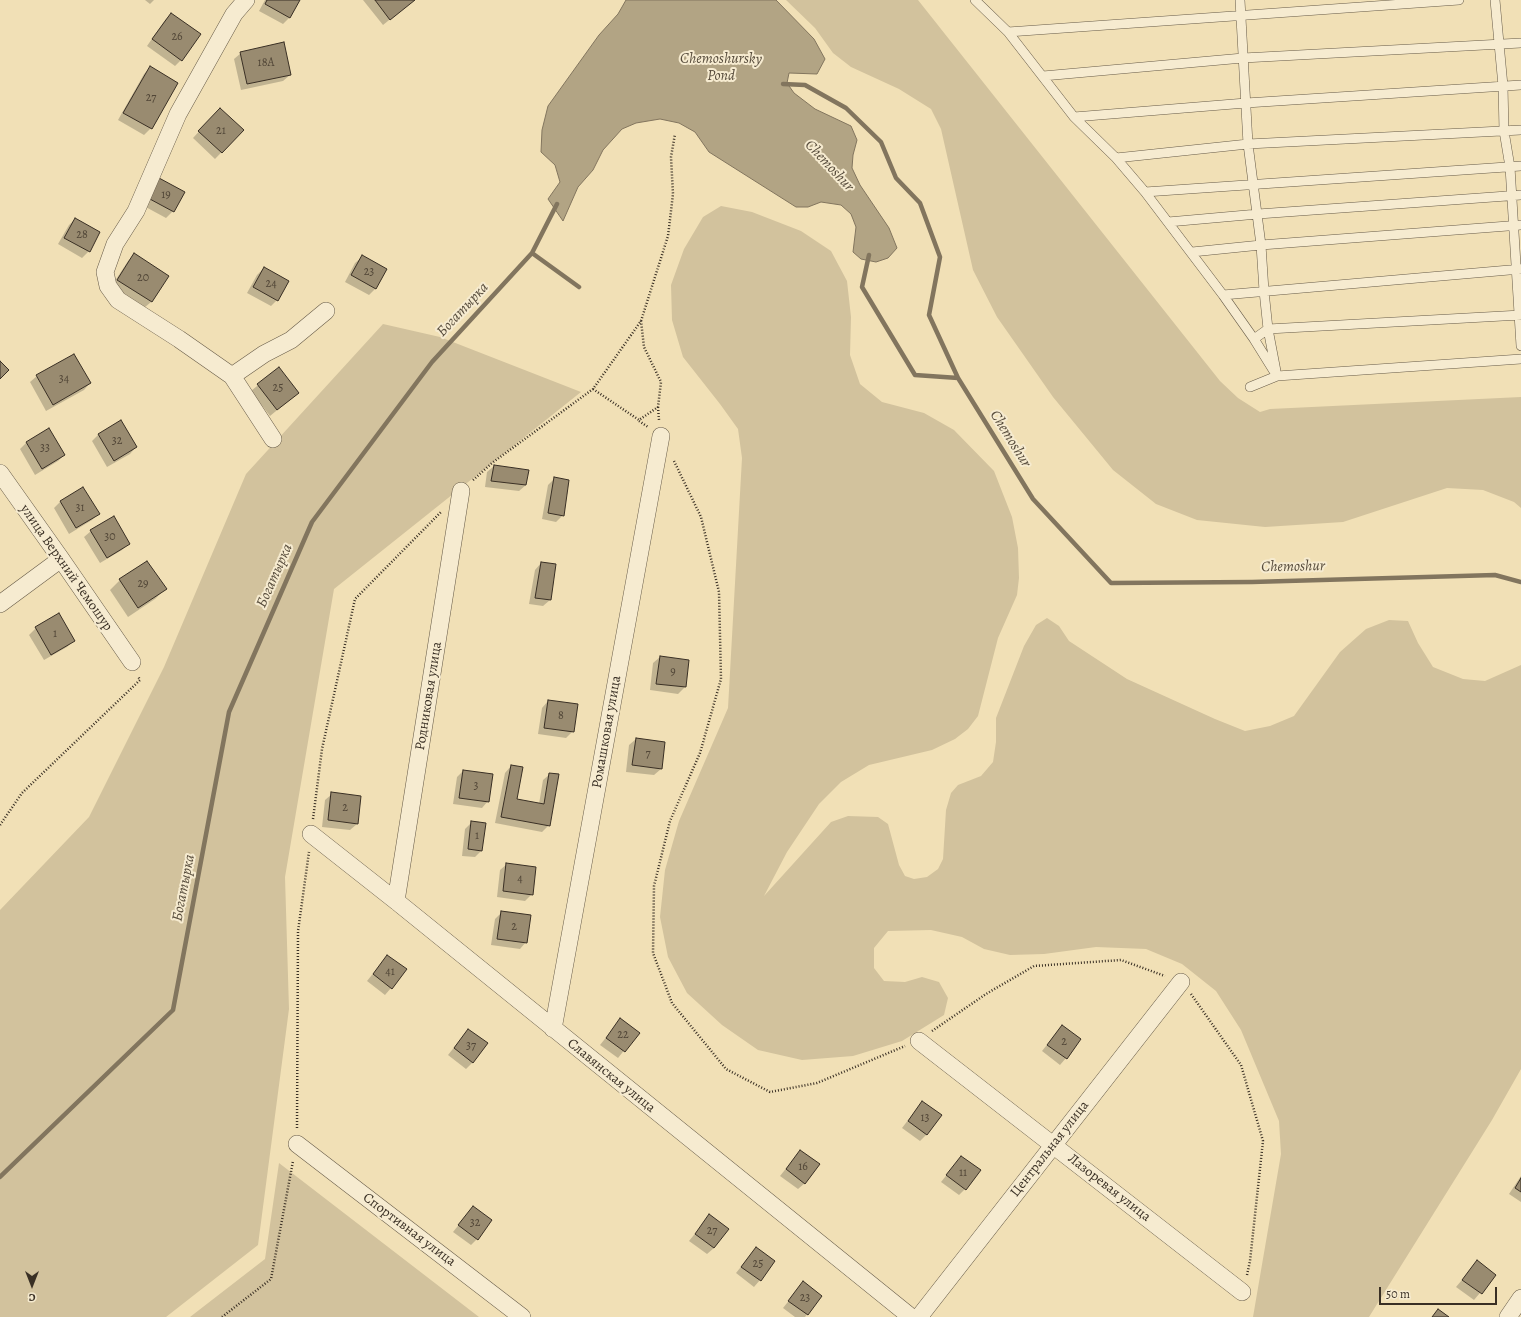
<!DOCTYPE html>
<meta charset="utf-8">
<style>
body{margin:0}
#map{position:relative;width:1521px;height:1317px;overflow:hidden;background:#f1e0b6;font-family:Alegreya,serif}
canvas{display:block}
.north{position:absolute;left:12px;top:1265px;width:40px;height:40px;-webkit-text-stroke:3px #f6ebd0;paint-order:stroke;rotate:180deg;font-size:11px;font-weight:700;line-height:16px;text-align:center;color:#392f24}
.north::after{content:'';display:block;margin:auto;width:14px;height:18px;background:#392f24;clip-path:polygon(50% 0,100% 100%,50% 72%,0 100%)}
.scale{position:absolute;left:1379px;top:1287px;width:118px;height:18px;box-sizing:border-box;border:2px solid #392f24;border-top:0;padding-left:5px;font-size:12px;line-height:14px;white-space:nowrap;color:#392f24;-webkit-text-stroke:3px #f6ebd0;paint-order:stroke}
</style>
<div id="map">
<canvas width="1521" height="1317"></canvas>
<div class="north">С</div>
<div class="scale">50 m</div>
</div>
<script>
const context = document.querySelector('canvas').getContext('2d');
context.lineJoin = 'round';
function fill(path, color) { context.fillStyle = color; context.fill(path, 'evenodd'); }
const toPath = rows => new Path2D(rows.map(r => 'M' + r).join(''));
function trace(path, color, width, dash) { context.strokeStyle = color; context.lineWidth = width; context.lineCap = dash ? 'butt' : 'round'; context.setLineDash(dash || []); context.stroke(path); }
function write(font, color, halo, rows, align = 'center') {
  context.font = font + ' Alegreya,serif'; context.lineWidth = 4; context.setLineDash([]); context.textBaseline = 'middle'; context.strokeStyle = halo; context.fillStyle = color; for (const [text, x, y, turn = 0] of rows) {
    context.save(); context.translate(x, y); context.rotate((+turn || 0) * Math.PI / 180); context.textAlign = isNaN(turn) ? turn : align; if (halo) context.strokeText(text, 0, 0); context.fillText(text, 0, 0); context.restore();
  }
}
fill(toPath([
 [786,0,918,0,1220,381,1238,398,1260,412,1270,409,1521,397,1521,508,1514,502,1483,490,1447,488,1343,522,1265,527,1197,520,1156,504,1113,470,1053,397,997,317,973,270,941,129,931,109,899,89,851,67,833,53,815,28],
 [721,206,752,212,801,231,831,251,847,281,851,317,850,355,860,384,882,402,924,413,954,430,994,471,1012,517,1018,548,1019,578,1017,595,998,638,978,716,968,729,955,739,932,750,869,765,841,782,819,804,787,852,764,896,831,822,848,816,878,817,888,824,899,865,905,876,914,879,927,877,938,869,943,859,946,810,951,793,958,785,981,776,993,762,996,742,996,718,1024,646,1036,625,1047,618,1059,626,1069,641,1127,679,1215,719,1245,731,1270,726,1294,716,1340,652,1366,629,1389,620,1408,621,1418,643,1433,667,1463,679,1485,681,1521,665,1521,1069,1492,1120,1369,1317,1253,1317,1281,1154,1279,1121,1241,1030,1216,991,1182,964,1146,949,1096,947,1044,954,1010,955,984,949,962,937,931,930,888,931,874,948,874,968,884,981,905,982,922,977,939,982,948,998,944,1015,902,1041,853,1056,802,1060,758,1050,722,1025,687,993,668,957,660,917,665,870,679,821,728,708,742,458,738,429,720,404,683,357,672,320,671,285,684,249,703,217],
 [383,324,440,337,581,392,334,589,285,877,289,1009,258,1245,166,1317,0,1317,0,910,89,817,164,667,246,474],
 [279,1163,479,1317,190,1317,265,1259]
]), '#d2c29d');
const water = toPath([
 [626,0,776,0,814,39,825,59,817,74,789,73,787,83,794,93,815,109,851,126,857,140,853,155,852,168,860,185,889,228,897,248,888,258,876,262,861,259,853,252,856,227,851,214,841,205,821,202,808,207,796,207,709,152,695,132,679,123,660,119,636,123,622,129,603,150,593,170,578,187,563,221,548,199,560,182,555,165,541,152,542,130,548,106,599,35,618,14,626,0]
]);
fill(water, '#b2a484');
trace(water, '#82755e', 1);
fill(toPath([
 [145,0,154,0,150,4],
 [265,0,299,0,290,17,283,24,259,11],
 [363,0,414,0,383,25],
 [171,14,181,60,175,66,147,46,165,20],
 [241,53,290,75,283,81,241,90,234,59],
 [150,68,151,128,144,135,118,120,144,74],
 [214,115,243,130,215,159,193,138],
 [153,186,173,211,166,218,142,205],
 [75,219,89,251,82,258,58,244,69,225],
 [134,255,168,276,151,302,144,308,111,287,128,261],
 [362,257,376,288,369,295,345,282,355,263],
 [264,268,277,300,271,306,247,293,257,275],
 [279,368,298,393,270,416,251,391],
 [37,376,90,383,84,390,46,411,30,382],
 [121,421,136,447,130,454,107,467,92,441,98,435],
 [49,429,64,455,58,461,35,475,20,449,26,443],
 [494,466,526,485,519,491,485,487,487,472],
 [554,479,563,515,556,522,542,519,548,485],
 [60,502,98,514,92,520,69,534,54,508],
 [91,531,129,543,122,550,100,563,84,537],
 [541,563,550,600,543,606,529,604,535,570],
 [120,580,165,589,155,599,128,617,110,590],
 [58,615,73,641,67,647,44,660,29,635,36,628],
 [660,657,688,661,685,687,678,694,650,690,653,663],
 [548,701,573,731,566,738,538,734,542,708],
 [636,739,664,742,661,769,654,775,626,772,629,745],
 [511,766,516,800,539,804,543,780,550,774,549,825,542,832,495,823,505,773],
 [463,771,488,801,482,808,453,804,457,777],
 [332,794,357,824,350,830,322,827,325,800],
 [472,822,481,851,475,857,462,856,465,829],
 [507,864,532,894,525,901,497,897,500,870],
 [502,912,526,942,520,949,491,945,495,919],
 [387,956,391,988,385,995,367,981],
 [620,1020,638,1033,618,1058,600,1045],
 [1062,1026,1066,1058,1060,1065,1042,1051],
 [468,1030,473,1062,466,1069,448,1055],
 [922,1102,927,1134,920,1141,902,1128],
 [800,1151,805,1183,798,1189,780,1176],
 [961,1157,965,1189,959,1195,941,1182],
 [1521,1176,1521,1202,1509,1194],
 [473,1207,477,1239,471,1245,453,1232],
 [710,1215,714,1248,707,1254,689,1241],
 [756,1248,760,1280,754,1287,736,1273],
 [1477,1262,1495,1275,1474,1300,1456,1287],
 [803,1283,821,1296,805,1317,795,1317,783,1308]
]), '#0003');
trace(toPath([
 [783,84,805,85,846,108,881,142,896,178,920,203,940,257,929,315,958,378],
 [532,253,579,287],
 [869,255,862,287,915,375,958,378,1033,499,1111,583,1252,582,1495,575,1521,582],
 [0,1177,173,1010,229,712,312,522,432,362,532,253,557,204]
]), '#82755e', 4.5);
const building = toPath([
 [267,0,300,0,290,18,265,4,267,0],
 [375,0,415,0,390,20,375,0],
 [171,13,201,34,182,61,152,39,171,13],
 [284,42,291,75,247,84,240,52,284,42],
 [150,66,178,83,152,129,123,113,150,66],
 [220,108,244,130,222,153,198,131,220,108],
 [159,178,185,192,174,212,148,198,159,178],
 [75,218,100,232,90,252,64,238,75,218],
 [134,253,169,276,152,302,117,280,134,253],
 [362,255,387,269,376,289,351,275,362,255],
 [264,267,289,281,278,301,253,287,264,267],
 [74,354,91,383,53,405,36,375,74,354],
 [0,361,9,370,0,379,0,361],
 [279,367,299,393,277,410,257,384,279,367],
 [121,420,137,447,114,461,98,434,121,420],
 [49,428,65,455,42,469,26,442,49,428],
 [494,465,529,470,526,485,491,481,494,465],
 [554,477,569,480,564,516,548,513,554,477],
 [83,487,100,514,76,528,60,501,83,487],
 [114,516,130,544,107,558,90,530,114,516],
 [147,561,167,589,138,608,119,579,147,561],
 [541,562,556,564,551,600,535,598,541,562],
 [59,613,75,641,51,655,35,627,59,613],
 [660,656,689,660,686,687,656,684,660,656],
 [548,700,578,704,574,732,544,728,548,700],
 [636,738,665,742,662,769,632,765,636,738],
 [511,765,523,767,517,799,544,804,549,773,559,774,550,826,501,817,511,765],
 [463,770,493,774,489,802,459,798,463,770],
 [331,792,361,796,358,824,328,820,331,792],
 [471,821,486,823,482,851,468,849,471,821],
 [506,863,536,867,533,895,503,891,506,863],
 [501,911,531,915,527,943,497,939,501,911],
 [387,955,407,969,392,989,373,974,387,955],
 [620,1018,640,1033,625,1052,606,1038,620,1018],
 [1062,1025,1081,1039,1067,1059,1047,1045,1062,1025],
 [468,1029,488,1043,473,1063,454,1048,468,1029],
 [922,1101,942,1115,927,1135,908,1121,922,1101],
 [800,1150,820,1164,805,1184,786,1169,800,1150],
 [961,1156,981,1170,966,1190,946,1175,961,1156],
 [1521,1178,1521,1192,1515,1188,1521,1178],
 [473,1206,492,1220,478,1240,458,1225,473,1206],
 [709,1214,729,1229,714,1248,695,1234,709,1214],
 [756,1247,775,1261,761,1281,741,1267,756,1247],
 [1477,1260,1496,1275,1482,1294,1462,1280,1477,1260],
 [803,1281,822,1296,808,1315,788,1301,803,1281],
 [1438,1309,1449,1317,1432,1317,1438,1309]
]);
fill(building, '#998b70');
trace(building, '#392f24', 1);
const service = toPath([
 [975,0,1008,32,1074,117,1116,158,1145,192,1223,295,1254,339,1277,376],
 [1240,0,1248,144,1261,245,1264,291,1268,329,1276,371],
 [1495,0,1503,86,1504,131,1510,167,1521,346],
 [1008,32,1459,0],
 [1043,76,1243,58,1521,43],
 [1074,117,1246,103,1521,85],
 [1116,158,1248,144,1521,130],
 [1145,192,1521,166],
 [1168,222,1258,214,1521,195],
 [1192,252,1261,245,1521,225],
 [1223,295,1521,269],
 [1254,339,1268,329,1521,315],
 [1250,387,1277,376,1521,359]
]);
const minor = toPath([
 [246,0,234,14,178,114,136,211,115,244,105,272,108,286,118,300,179,339,232,376,273,439],
 [232,376,264,354,291,340,326,311],
 [0,473,61,559,132,662],
 [0,604,61,559],
 [311,834,396,901,911,1317],
 [396,901,461,491],
 [553,1029,661,436],
 [919,1041,1242,1292],
 [297,1144,522,1317],
 [919,1317,1181,982],
 [1508,1317,1521,1298]
]);
trace(service, '#675b48', 10);
trace(minor, '#675b48', 18);
trace(toPath([
 [593,389,639,420,658,407,661,382,644,347,641,321],
 [658,407,659,420],
 [639,421,648,427],
 [674,461,701,517,719,592,721,679,700,753,670,821,654,886,653,953,672,1003,726,1069,770,1092,817,1083,905,1046],
 [473,480,492,463,593,389,641,321,668,236,673,194,671,157,675,134],
 [313,819,322,749,355,599,441,512],
 [0,825,22,793,140,680,138,676],
 [1191,994,1241,1065,1263,1141,1250,1261,1247,1275],
 [932,1031,986,994,1034,966,1121,960,1165,976],
 [297,1128,298,931,309,852],
 [222,1317,271,1279,293,1161]
]), '#392f24', 2.5, [1, 2]);
trace(service, '#f6ebd0', 9);
trace(minor, '#f6ebd0', 17);
write('12px', '#514637', null, [
 ["26",177,37],
 ["18А",266,63],
 ["27",151,98],
 ["21",221,131],
 ["19",166,195],
 ["28",82,235],
 ["23",369,272],
 ["20",143,278],
 ["24",271,284],
 ["34",64,379],
 ["25",278,388],
 ["32",117,441],
 ["33",45,448],
 ["31",80,508],
 ["30",110,537],
 ["29",143,584],
 ["1",55,634],
 ["9",673,672],
 ["8",561,716],
 ["7",648,754],
 ["3",476,786],
 ["2",345,808],
 ["1",477,836],
 ["4",520,879],
 ["2",514,927],
 ["41",390,972],
 ["22",623,1035],
 ["2",1064,1042],
 ["37",471,1046],
 ["13",925,1118],
 ["16",803,1167],
 ["11",963,1173],
 ["32",475,1223],
 ["27",712,1231],
 ["25",758,1264],
 ["23",805,1298]
]);
write('14px', '#392f24', '#f6ebd0', [
 ["улица Верхний Чемошур",66,568,55],
 ["Родниковая улица",429,696,-81],
 ["Ромашковая улица",607,732,-80],
 ["Славянская улица",611,1076,39],
 ["Центральная улица",1050,1149,-52],
 ["Лазоревая улица",1109,1188,38],
 ["Спортивная улица",409,1230,37]
]);
write('italic 15px', '#574c3c', '#f6ebd0', [
 ["Chemoshursky",721,59],
 ["Pond",721,76],
 ["Chemoshur",829,166,47],
 ["Богатырка",463,310,-47],
 ["Chemoshur",1010,439,58],
 ["Chemoshur",1293,567,-1],
 ["Богатырка",275,576,-66],
 ["Богатырка",184,888,-79]
]);
</script>
